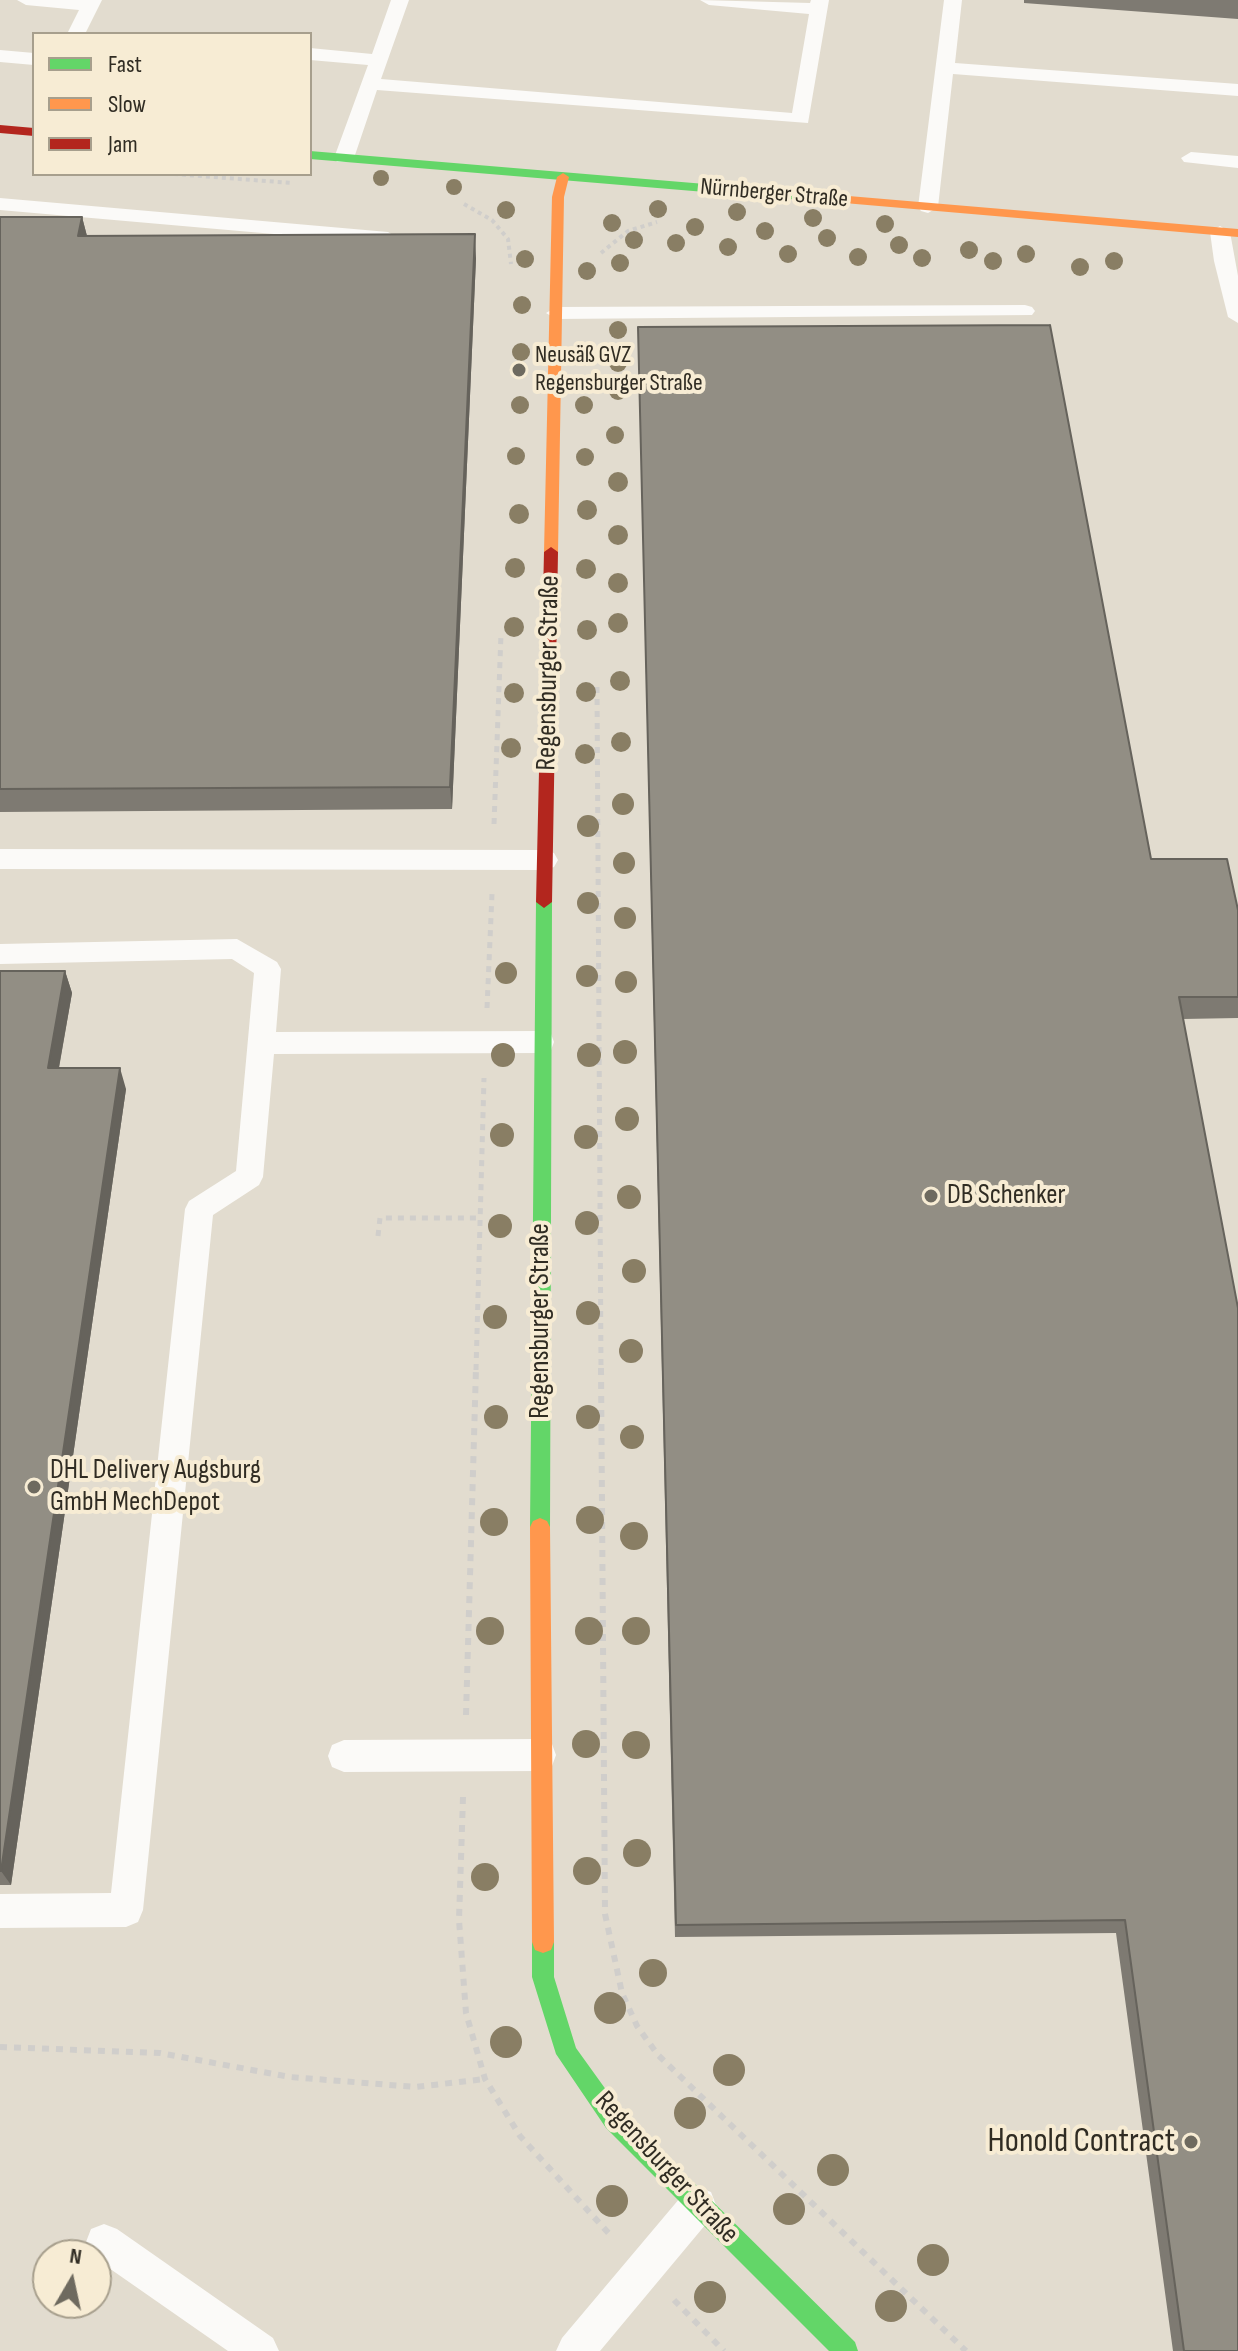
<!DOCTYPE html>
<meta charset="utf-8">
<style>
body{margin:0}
#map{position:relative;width:1238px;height:2351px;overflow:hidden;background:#e2dccf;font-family:"Sofia Sans Condensed",sans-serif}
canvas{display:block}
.legend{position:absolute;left:32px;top:32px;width:280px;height:144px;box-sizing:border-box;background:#f7ecd4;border:2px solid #a79f8d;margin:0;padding:10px 14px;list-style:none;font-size:24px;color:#302c23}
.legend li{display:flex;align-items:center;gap:16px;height:40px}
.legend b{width:40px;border:2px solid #a79f8d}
.north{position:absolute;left:32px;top:2239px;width:80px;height:80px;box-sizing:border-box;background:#f7ecd4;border:2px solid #a79f8d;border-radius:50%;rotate:9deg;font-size:22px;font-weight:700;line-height:32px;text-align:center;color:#302c23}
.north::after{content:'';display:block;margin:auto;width:28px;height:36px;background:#6e6a5f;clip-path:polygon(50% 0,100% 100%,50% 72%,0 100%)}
</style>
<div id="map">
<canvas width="1238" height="2351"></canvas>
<ul class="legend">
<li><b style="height:10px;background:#63d668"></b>Fast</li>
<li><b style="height:10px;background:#ff974d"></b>Slow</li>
<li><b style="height:10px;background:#b3261e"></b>Jam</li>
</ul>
<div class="north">N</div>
</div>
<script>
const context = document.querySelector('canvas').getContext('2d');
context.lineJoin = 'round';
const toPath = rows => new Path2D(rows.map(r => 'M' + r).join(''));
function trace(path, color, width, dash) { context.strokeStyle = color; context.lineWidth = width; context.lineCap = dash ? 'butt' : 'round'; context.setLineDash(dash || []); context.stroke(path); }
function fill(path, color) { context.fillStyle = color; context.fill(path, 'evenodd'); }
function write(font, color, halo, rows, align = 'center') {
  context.font = font + ' "Sofia Sans Condensed",sans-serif'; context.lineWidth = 8; context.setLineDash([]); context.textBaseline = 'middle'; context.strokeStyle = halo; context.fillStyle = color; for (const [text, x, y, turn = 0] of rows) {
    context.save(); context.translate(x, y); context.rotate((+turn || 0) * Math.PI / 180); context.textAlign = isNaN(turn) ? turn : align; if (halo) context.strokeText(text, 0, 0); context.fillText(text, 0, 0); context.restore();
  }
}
trace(toPath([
 [174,174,292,183],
 [464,204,492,220,508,239,511,264],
 [601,253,628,231,657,222]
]), '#d0cecb', 4, [4, 4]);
trace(toPath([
 [597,687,601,1370],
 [494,824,501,634],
 [487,1008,492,894],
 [378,1236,380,1218,480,1218],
 [476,1370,484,1078]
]), '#d0cecb', 5, [6, 6]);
trace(toPath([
 [601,1368,605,1914,622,1993,637,2026,658,2055,966,2351],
 [466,1715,476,1368],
 [463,1797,459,1920,466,2013,485,2079,520,2136,613,2238],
 [0,2047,160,2053,290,2077,416,2087,485,2079],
 [674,2300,724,2351]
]), '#d0cecb', 6, [7, 7]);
fill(toPath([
 [17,0,102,0,85,34,67,34,79,10,26,5,17,0],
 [391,0,409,0,381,79,792,113,809,14,709,5,700,0,810,3,811,0,829,0,808,123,377,90,354,158,351,162,337,162,334,158,368,65,310,60,310,48,372,54,391,0],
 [944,0,962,0,955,63,1238,84,1238,96,953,74,938,207,928,213,921,211,918,207,944,0],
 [0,50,34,53,34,65,0,62,0,50],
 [1191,152,1238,156,1238,168,1184,162,1181,158,1191,152],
 [0,198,388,232,398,238,388,244,0,210,0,198],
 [1220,226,1230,232,1238,276,1238,323,1228,317,1214,261,1210,232,1220,226],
 [1025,305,1032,307,1035,311,1032,315,556,319,546,313,556,307,1025,305],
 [0,849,545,850,554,853,558,860,554,867,545,870,0,869,0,849],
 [237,939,277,962,281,969,276,1032,541,1031,551,1034,554,1042,551,1050,541,1053,274,1054,263,1177,259,1185,213,1215,143,1910,138,1922,126,1927,0,1928,0,1894,111,1893,185,1209,189,1201,236,1171,254,973,232,959,0,964,0,944,237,939],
 [540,1739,552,1744,556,1755,552,1766,540,1771,344,1772,332,1767,328,1756,332,1745,344,1740,540,1739],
 [698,2187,711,2192,716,2205,711,2218,600,2351,556,2351,562,2338,685,2192,698,2187],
 [104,2224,117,2229,273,2338,279,2351,228,2351,96,2259,96,2255,91,2255,86,2242,91,2229,104,2224]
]), '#fbfaf8');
fill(toPath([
 [310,151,825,194,831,198,825,202,310,159,310,151],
 [544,896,552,902,550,1527,547,1533,540,1536,533,1533,530,1527,536,902,544,896],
 [543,1931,551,1934,554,1942,554,1977,576,2048,622,2112,855,2342,858,2351,829,2351,606,2128,556,2054,532,1977,532,1942,535,1934,543,1931]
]), '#63d668');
fill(toPath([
 [563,173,569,177,564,197,558,552,551,557,544,552,552,197,557,177,563,173],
 [825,194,1238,229,1238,237,821,201,821,195,825,194],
 [540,1518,547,1521,550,1527,554,1942,551,1950,543,1953,535,1950,532,1942,530,1527,533,1521,540,1518]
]), '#ff974d');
fill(toPath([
 [0,125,34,128,34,136,0,133,0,125],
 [551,547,558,552,552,902,544,908,536,902,544,552,551,547]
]), '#b3261e');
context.fillStyle = '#897e64';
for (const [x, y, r] of [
 [381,178,8],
 [454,187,8],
 [658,209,9],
 [506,210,9],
 [737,212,9],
 [813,218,9],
 [612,223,9],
 [885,224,9],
 [695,227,9],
 [765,231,9],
 [827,238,9],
 [634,240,9],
 [676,243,9],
 [899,245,9],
 [728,247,9],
 [969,250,9],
 [788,254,9],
 [1026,254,9],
 [858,257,9],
 [922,258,9],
 [525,259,9],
 [993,261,9],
 [1114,261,9],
 [620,263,9],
 [1080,267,9],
 [587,271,9],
 [522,305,9],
 [618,330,9],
 [521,352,9],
 [585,357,9],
 [618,363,9],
 [618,391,9],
 [520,405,9],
 [584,405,9],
 [615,435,9],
 [516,456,9],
 [585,457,9],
 [618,482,10],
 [587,510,10],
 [519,514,10],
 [618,535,10],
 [515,568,10],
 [586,569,10],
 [618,583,10],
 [618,623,10],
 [514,627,10],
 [587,630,10],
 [620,681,10],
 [586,692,10],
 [514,693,10],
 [621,742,10],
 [511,748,10],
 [585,754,10],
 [623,804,11],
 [588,826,11],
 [624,863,11],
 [588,903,11],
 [625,918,11],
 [506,973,11],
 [587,976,11],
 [626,982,11],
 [625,1052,12],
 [503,1055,12],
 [589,1055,12],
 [627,1119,12],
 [502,1135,12],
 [586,1137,12],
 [629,1197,12],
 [587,1223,12],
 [500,1226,12],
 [634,1271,12],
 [588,1313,12],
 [495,1317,12],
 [631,1351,12],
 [496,1417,12],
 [588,1417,12],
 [632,1437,12],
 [590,1520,14],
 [494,1522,14],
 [634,1536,14],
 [490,1631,14],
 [589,1631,14],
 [636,1631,14],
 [586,1744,14],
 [636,1745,14],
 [637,1853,14],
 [587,1871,14],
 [485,1877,14],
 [653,1973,14],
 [610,2008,16],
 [506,2042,16],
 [729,2070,16],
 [690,2113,16],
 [833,2170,16],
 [612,2201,16],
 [789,2209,16],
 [933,2260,16],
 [710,2297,16],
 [891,2306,16]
]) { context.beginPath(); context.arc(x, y, r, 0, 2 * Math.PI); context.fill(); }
fill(toPath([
 [1024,0,1238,0,1238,19,1024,3],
 [0,217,82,217,87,236,476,258,452,809,0,812],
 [638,327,1151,859,1238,910,1238,1018,1183,1019,1238,2351,1173,2351,1116,1933,675,1937],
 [0,971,65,971,72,993,59,1068,126,1089,11,1885,0,1885]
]), '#7e7a72');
fill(toPath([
 [82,217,88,240,78,236],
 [475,234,476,258,452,809,450,787],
 [65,971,72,993,55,1089,48,1068],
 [120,1068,126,1089,11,1885,1,1871]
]), '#66635c');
const building = toPath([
 [0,217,82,217,78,236,475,234,450,787,0,789,0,217],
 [1050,325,1151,859,1227,859,1238,910,1238,997,1179,997,1238,1308,1238,2351,1184,2351,1125,1920,676,1925,638,327,1050,325],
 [0,971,65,971,48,1068,120,1068,1,1871,0,1871,0,971]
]);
fill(building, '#928e84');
trace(building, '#66635c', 2);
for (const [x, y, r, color] of [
 [519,370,8,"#6e6a5f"],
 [931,1196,8,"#6e6a5f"],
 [34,1487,8,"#6e6a5f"],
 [1191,2142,8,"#6e6a5f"]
]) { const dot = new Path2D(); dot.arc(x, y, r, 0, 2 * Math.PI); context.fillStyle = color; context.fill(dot); trace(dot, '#f7ecd4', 3); }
write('24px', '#302c23', '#f7ecd4', [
 ["Nürnberger Straße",774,194,5]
]);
write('24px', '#302c23', '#f7ecd4', [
 ["Neusäß GVZ",535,356],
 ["Regensburger Straße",535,384]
], 'left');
write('28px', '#302c23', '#f7ecd4', [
 ["Regensburger Straße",549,673,-89],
 ["Regensburger Straße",541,1321,-90],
 ["Regensburger Straße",666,2168,47]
]);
write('28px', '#302c23', '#f7ecd4', [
 ["DB Schenker",947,1196],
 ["DHL Delivery Augsburg",50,1471],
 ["GmbH MechDepot",50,1503]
], 'left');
write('34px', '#302c23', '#f7ecd4', [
 ["Honold Contract",1175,2142]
], 'right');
</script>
